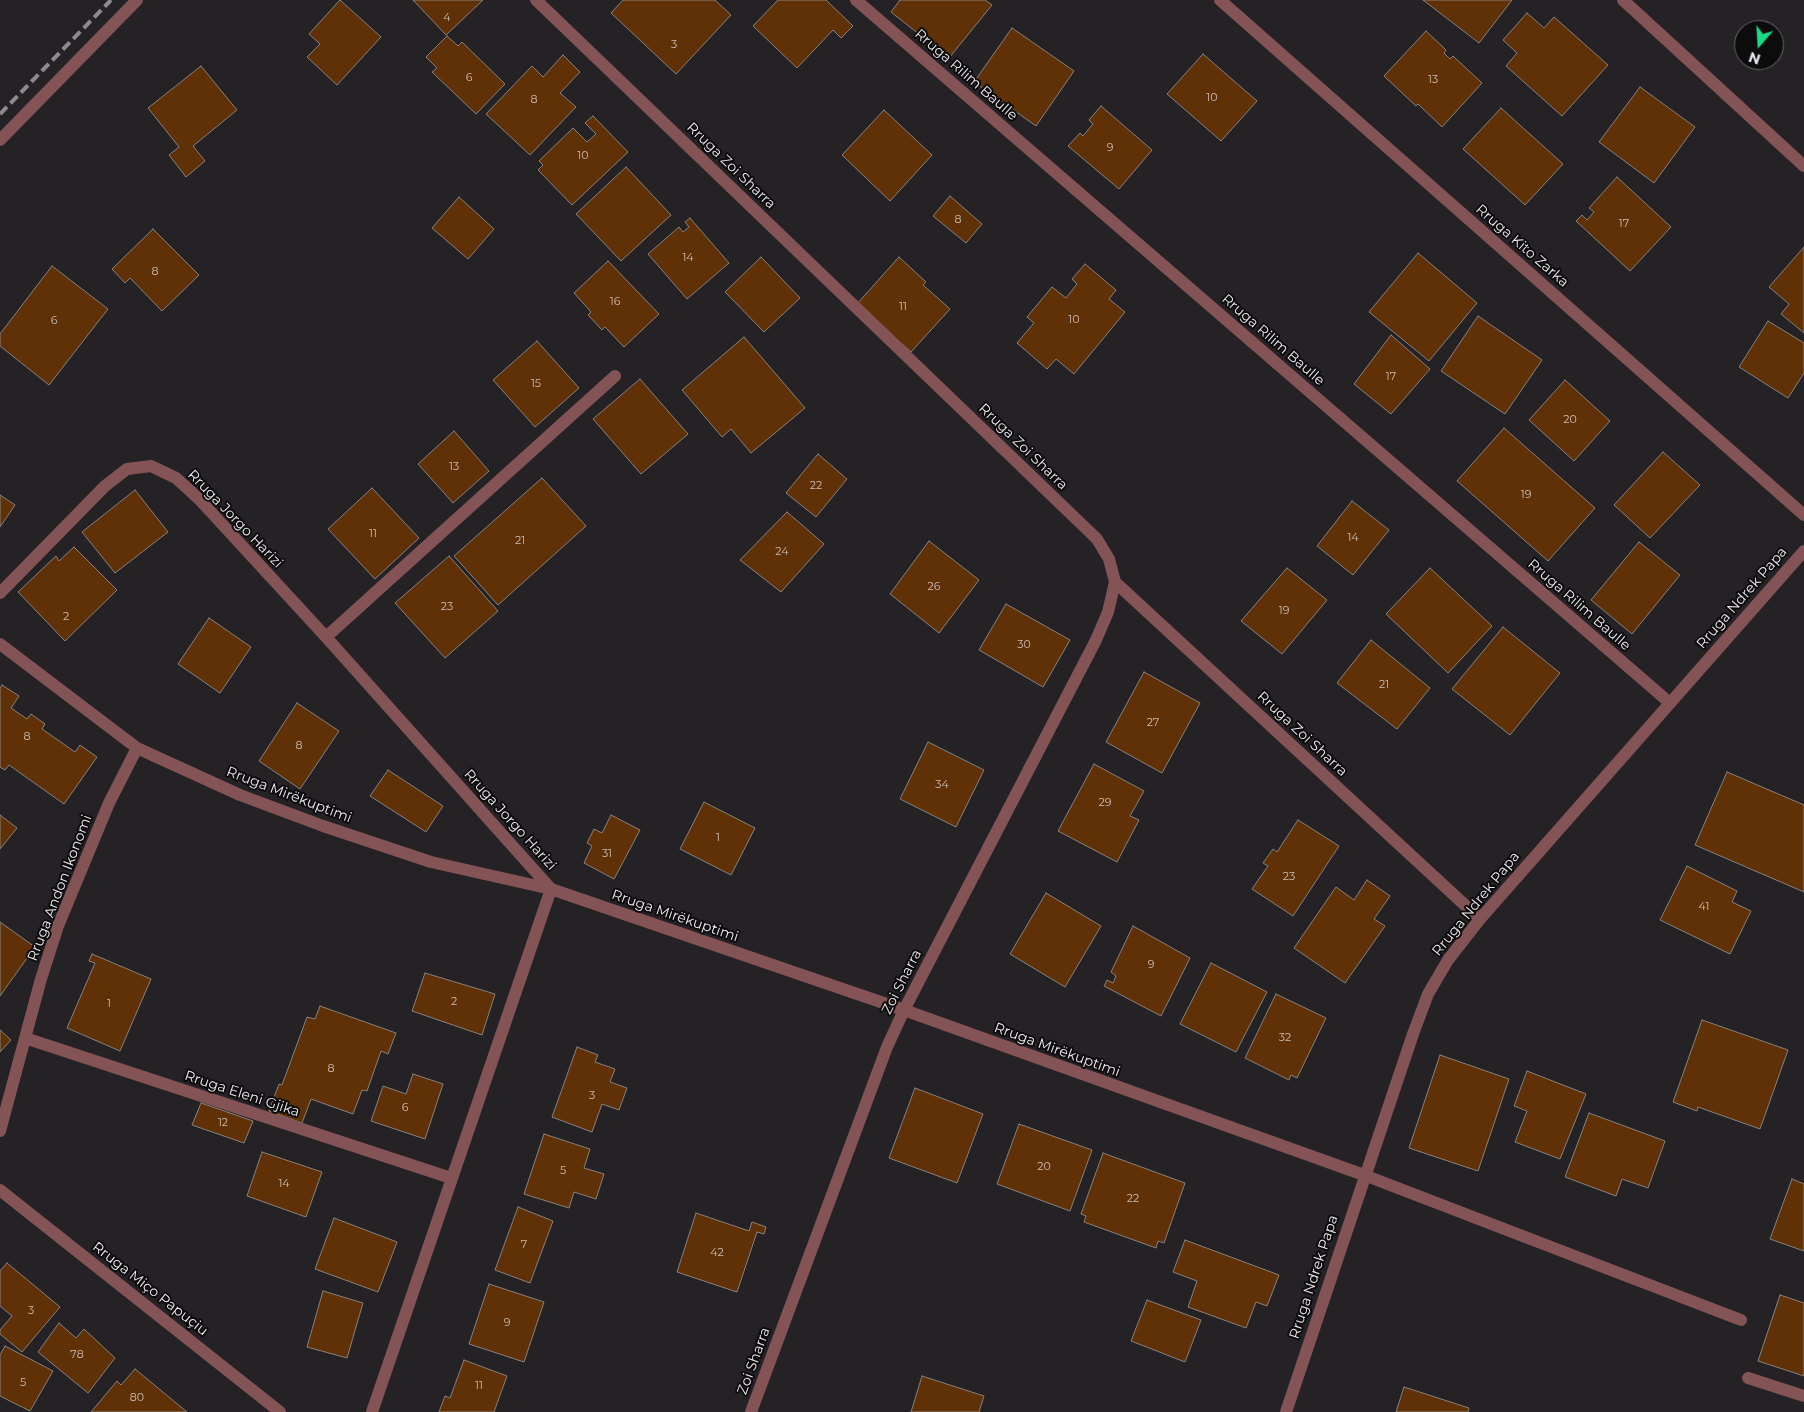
<!DOCTYPE html>
<meta charset="utf-8">
<style>
body{margin:0}
#map{position:relative;width:1804px;height:1412px;overflow:hidden;background:#252225;font-family:Montserrat,sans-serif}
canvas{display:block}
.north{position:absolute;left:1734px;top:20px;width:50px;height:50px;box-sizing:border-box;background:#0d0c0d;border:1px solid #676567;border-radius:50%;rotate:199deg;font-size:14px;font-weight:700;line-height:20px;text-align:center;color:#edebee}
.north::after{content:'';display:block;margin:auto;width:18px;height:22px;background:#1cd988;clip-path:polygon(50% 0,100% 100%,50% 72%,0 100%)}
</style>
<div id="map">
<canvas width="1804" height="1412"></canvas>
<div class="north">N</div>
</div>
<script>
const context = document.querySelector('canvas').getContext('2d');
context.lineJoin = 'round';
function fill(path, color) { context.fillStyle = color; context.fill(path, 'evenodd'); }
const toPath = rows => new Path2D(rows.map(r => 'M' + r).join(''));
function trace(path, color, width, dash) { context.strokeStyle = color; context.lineWidth = width; context.lineCap = dash ? 'butt' : 'round'; context.setLineDash(dash || []); context.stroke(path); }
function write(font, color, halo, rows, align = 'center') {
  context.font = font + ' Montserrat,sans-serif'; context.lineWidth = 4; context.setLineDash([]); context.textBaseline = 'middle'; context.strokeStyle = halo; context.fillStyle = color; for (const [text, x, y, turn = 0] of rows) {
    context.save(); context.translate(x, y); context.rotate((+turn || 0) * Math.PI / 180); context.textAlign = isNaN(turn) ? turn : align; if (halo) context.strokeText(text, 0, 0); context.fillText(text, 0, 0); context.restore();
  }
}
const building = toPath([
 [340,0,381,37,337,85,307,57,320,44,309,34,340,0],
 [413,0,483,0,446,35,413,0],
 [623,0,715,0,731,15,676,74,611,13,623,0],
 [778,0,826,0,853,26,841,38,833,30,797,68,753,26,778,0],
 [900,0,985,0,992,5,949,58,891,12,900,0],
 [1423,0,1512,0,1479,43,1423,0],
 [1527,13,1544,28,1554,17,1608,65,1562,116,1506,66,1517,53,1503,40,1527,13],
 [1012,28,1074,71,1036,126,974,82,1012,28],
 [1426,31,1446,50,1444,53,1450,59,1453,56,1482,83,1442,127,1418,104,1416,106,1384,76,1426,31],
 [447,36,458,46,462,42,505,84,476,114,432,72,437,68,426,57,447,36],
 [1203,54,1257,101,1221,141,1167,94,1203,54],
 [563,55,580,72,560,93,576,107,530,155,486,114,532,66,543,77,563,55],
 [201,66,237,110,193,146,205,161,186,177,169,155,179,147,148,108,201,66],
 [1640,87,1695,127,1654,183,1599,142,1640,87],
 [1101,106,1152,150,1119,189,1068,146,1080,133,1083,136,1093,124,1089,120,1101,106],
 [1501,108,1563,164,1525,205,1463,149,1501,108],
 [884,110,932,155,890,201,842,155,884,110],
 [593,116,628,152,572,205,538,170,543,165,539,161,573,128,587,142,596,134,585,123,593,116],
 [626,167,671,215,621,261,576,214,626,167],
 [1617,177,1671,227,1630,271,1576,221,1582,215,1587,220,1594,212,1589,208,1617,177],
 [950,196,982,224,966,243,933,216,950,196],
 [459,197,494,229,468,259,432,228,459,197],
 [690,218,729,263,687,299,648,254,679,227,683,232,689,227,685,222,690,218],
 [153,229,199,275,162,311,130,278,125,283,112,269,153,229],
 [1804,247,1804,333,1781,314,1789,304,1769,287,1804,247],
 [1418,253,1477,303,1429,361,1369,312,1418,253],
 [761,257,800,298,764,332,725,292,761,257],
 [899,257,926,282,923,285,950,309,911,352,857,304,899,257],
 [608,261,659,314,624,347,605,327,602,330,588,315,591,312,574,293,608,261],
 [1085,264,1116,290,1109,299,1125,312,1074,374,1056,359,1047,369,1017,343,1034,323,1027,317,1052,287,1066,298,1077,284,1072,279,1085,264],
 [52,266,108,309,49,385,0,346,0,334,52,266],
 [1478,316,1542,360,1505,414,1441,371,1478,316],
 [1768,321,1804,343,1804,373,1788,398,1739,367,1768,321],
 [1391,335,1430,369,1391,414,1354,384,1391,335],
 [744,337,805,408,751,453,731,429,722,437,682,390,744,337],
 [537,341,579,388,535,427,493,380,537,341],
 [640,379,688,434,641,474,593,419,640,379],
 [1565,380,1610,421,1574,461,1529,420,1565,380],
 [1504,428,1595,508,1548,561,1457,481,1504,428],
 [454,431,489,471,453,503,418,464,454,431],
 [1663,452,1700,485,1650,538,1614,505,1663,452],
 [818,454,847,479,816,517,786,493,818,454],
 [542,478,586,526,498,605,454,556,542,478],
 [372,488,419,538,375,579,328,529,372,488],
 [135,490,168,532,115,573,82,532,135,490],
 [0,495,15,505,0,527,0,495],
 [1352,501,1389,530,1353,575,1317,546,1352,501],
 [787,512,824,544,781,592,740,560,787,512],
 [929,541,979,580,939,633,890,594,929,541],
 [1639,542,1680,575,1632,634,1591,600,1639,542],
 [74,547,117,590,65,641,18,592,56,556,59,561,74,547],
 [449,556,498,611,445,658,395,603,449,556],
 [1287,568,1327,600,1282,654,1241,621,1287,568],
 [1430,568,1492,626,1448,673,1386,614,1430,568],
 [1006,604,1070,640,1043,687,979,650,1006,604],
 [209,618,251,647,220,693,178,664,209,618],
 [1503,627,1560,673,1510,735,1452,689,1503,627],
 [1371,640,1430,688,1397,729,1337,683,1371,640],
 [1144,672,1200,703,1162,773,1106,742,1144,672],
 [2,685,19,696,11,708,27,719,31,714,45,724,42,729,75,752,80,745,97,757,64,804,9,765,5,770,0,767,0,688,2,685],
 [297,703,339,731,300,789,259,761,297,703],
 [928,742,984,770,956,827,900,799,928,742],
 [1094,764,1144,791,1130,816,1139,820,1117,862,1058,831,1094,764],
 [388,770,443,806,426,832,370,796,388,770],
 [1727,772,1804,805,1804,892,1695,845,1727,772],
 [704,802,755,828,731,875,680,849,704,802],
 [0,815,17,828,0,849,0,815],
 [611,815,640,830,614,879,584,863,592,846,587,843,594,829,602,833,611,815],
 [1298,820,1339,846,1293,916,1252,889,1268,866,1263,863,1273,849,1277,852,1298,820],
 [1687,866,1737,891,1732,902,1751,911,1730,954,1660,920,1687,866],
 [1367,880,1390,896,1374,919,1385,926,1345,983,1294,948,1336,887,1354,900,1367,880],
 [1046,893,1101,926,1065,987,1010,954,1046,893],
 [0,922,35,947,0,996,0,922],
 [1133,926,1190,958,1161,1016,1104,986,1107,980,1113,983,1116,976,1111,972,1133,926],
 [92,954,151,979,120,1051,67,1028,95,963,89,961,92,954],
 [1211,963,1267,992,1236,1052,1180,1024,1211,963],
 [425,973,495,994,482,1035,412,1011,425,973],
 [1276,994,1326,1018,1297,1078,1291,1075,1289,1080,1245,1058,1276,994],
 [320,1006,396,1033,388,1054,381,1051,367,1091,362,1090,353,1114,311,1099,302,1123,269,1111,279,1084,282,1085,307,1017,315,1019,320,1006],
 [1702,1020,1788,1050,1760,1129,1698,1107,1697,1111,1673,1102,1702,1020],
 [0,1030,11,1040,0,1052,0,1030],
 [577,1047,598,1055,595,1062,615,1069,610,1082,627,1088,619,1110,602,1104,592,1132,552,1117,577,1047],
 [1440,1055,1509,1079,1478,1171,1409,1148,1440,1055],
 [1527,1071,1586,1094,1560,1159,1515,1142,1527,1111,1514,1106,1527,1071],
 [413,1074,443,1084,425,1139,371,1121,383,1086,406,1094,413,1074],
 [915,1088,983,1114,957,1183,889,1158,915,1088],
 [201,1103,253,1121,244,1143,192,1125,201,1103],
 [1589,1113,1665,1141,1648,1188,1622,1179,1616,1196,1565,1177,1589,1113],
 [1019,1124,1092,1150,1070,1211,997,1184,1019,1124],
 [544,1134,590,1149,584,1168,604,1174,596,1199,574,1192,569,1208,524,1194,544,1134],
 [262,1152,322,1172,306,1217,247,1196,262,1152],
 [1103,1153,1185,1183,1164,1243,1158,1241,1156,1248,1084,1222,1086,1216,1081,1214,1103,1153],
 [1792,1179,1804,1184,1804,1251,1770,1239,1792,1179],
 [518,1207,553,1221,530,1283,495,1270,518,1207],
 [696,1213,749,1231,752,1222,766,1227,764,1234,757,1232,737,1292,677,1272,696,1213],
 [334,1218,397,1242,378,1292,315,1269,334,1218],
 [1185,1240,1279,1275,1267,1306,1256,1302,1246,1328,1188,1307,1197,1281,1173,1272,1185,1240],
 [7,1263,60,1307,22,1352,0,1334,0,1330,12,1316,0,1306,0,1271,7,1263],
 [489,1284,544,1302,524,1362,469,1344,489,1284],
 [323,1291,363,1303,347,1358,307,1347,323,1291],
 [1780,1295,1804,1303,1804,1376,1758,1361,1780,1295],
 [1147,1300,1201,1320,1185,1362,1131,1341,1147,1300],
 [59,1323,76,1338,84,1329,115,1358,88,1393,38,1352,59,1323],
 [5,1346,53,1371,30,1411,0,1396,0,1355,5,1346],
 [464,1360,507,1376,494,1412,439,1412,445,1396,450,1398,464,1360],
 [135,1369,187,1412,91,1412,117,1381,121,1385,135,1369],
 [922,1376,984,1396,979,1412,911,1412,922,1376],
 [1404,1387,1469,1408,1468,1412,1396,1412,1404,1387]
]);
fill(building, '#603106');
trace(building, '#87827e', 1);
trace(toPath([
 [536,0,1097,539,1109,559,1115,582,1480,919],
 [856,0,1670,703],
 [1220,0,1804,515],
 [1623,0,1804,166],
 [0,140,137,0],
 [0,593,105,486,127,469,151,466,176,478,199,499,326,637,551,889,372,1412],
 [326,637,615,376],
 [0,644,137,748,240,795,323,826,431,862,551,889,904,1010,1364,1175,1741,1320],
 [25,1038,451,1178],
 [0,1131,41,979,58,926,109,803,137,748],
 [0,1190,280,1412],
 [1748,1378,1804,1396],
 [751,1412,887,1047,904,1010,1096,640,1108,612,1115,582]
]), '#845355', 12);
trace(toPath([
 [1286,1412,1413,1034,1428,994,1448,960,1480,919,1804,551]
]), '#845355', 12);
trace(toPath([
 [0,114,111,0]
]), '#8d8a8d', 4, [10, 5]);
write('11px', '#cabcb4', null, [
 ["4",447,18],
 ["3",674,45],
 ["6",469,78],
 ["13",1433,80],
 ["10",1212,98],
 ["8",534,100],
 ["9",1110,148],
 ["10",583,156],
 ["8",958,220],
 ["17",1624,224],
 ["14",688,258],
 ["8",155,272],
 ["16",615,302],
 ["11",903,307],
 ["10",1074,320],
 ["6",54,321],
 ["17",1391,377],
 ["15",536,384],
 ["20",1570,420],
 ["13",454,467],
 ["22",816,486],
 ["19",1526,495],
 ["11",373,534],
 ["14",1353,538],
 ["21",520,541],
 ["24",782,552],
 ["26",934,587],
 ["23",447,607],
 ["19",1284,611],
 ["2",66,617],
 ["30",1024,645],
 ["21",1384,685],
 ["27",1153,723],
 ["8",27,737],
 ["8",299,746],
 ["34",942,785],
 ["29",1105,803],
 ["1",718,838],
 ["31",607,854],
 ["23",1289,877],
 ["41",1704,907],
 ["9",1151,965],
 ["2",454,1002],
 ["1",109,1004],
 ["32",1285,1038],
 ["8",331,1069],
 ["3",592,1096],
 ["6",405,1108],
 ["12",223,1123],
 ["20",1044,1167],
 ["5",563,1171],
 ["14",284,1184],
 ["22",1133,1199],
 ["7",524,1245],
 ["42",717,1253],
 ["3",31,1311],
 ["9",507,1323],
 ["78",77,1355],
 ["5",23,1383],
 ["11",479,1386],
 ["80",137,1398]
]);
write('14px', '#edebee', '#0d0c0d', [
 ["Rruga Rilim Baulle",966,75,41],
 ["Rruga Zoi Sharra",731,166,44],
 ["Rruga Kito Zarka",1522,246,41],
 ["Rruga Rilim Baulle",1273,340,41],
 ["Rruga Zoi Sharra",1023,447,44],
 ["Rruga Jorgo Harizi",235,519,46],
 ["Rruga Ndrek Papa",1742,598,-49],
 ["Rruga Rilim Baulle",1579,605,41],
 ["Rruga Zoi Sharra",1302,734,43],
 ["Rruga Mirëkuptimi",289,795,21],
 ["Rruga Jorgo Harizi",510,820,48],
 ["Rruga Andon Ikonomi",60,888,-69],
 ["Rruga Ndrek Papa",1476,904,-51],
 ["Rruga Mirëkuptimi",675,916,19],
 ["Zoi Sharra",902,982,-63],
 ["Rruga Mirëkuptimi",1057,1050,20],
 ["Rruga Eleni Gjika",242,1094,18],
 ["Rruga Ndrek Papa",1314,1277,-72],
 ["Rruga Miço Papuçiu",150,1289,38],
 ["Zoi Sharra",754,1361,-70]
]);
</script>
